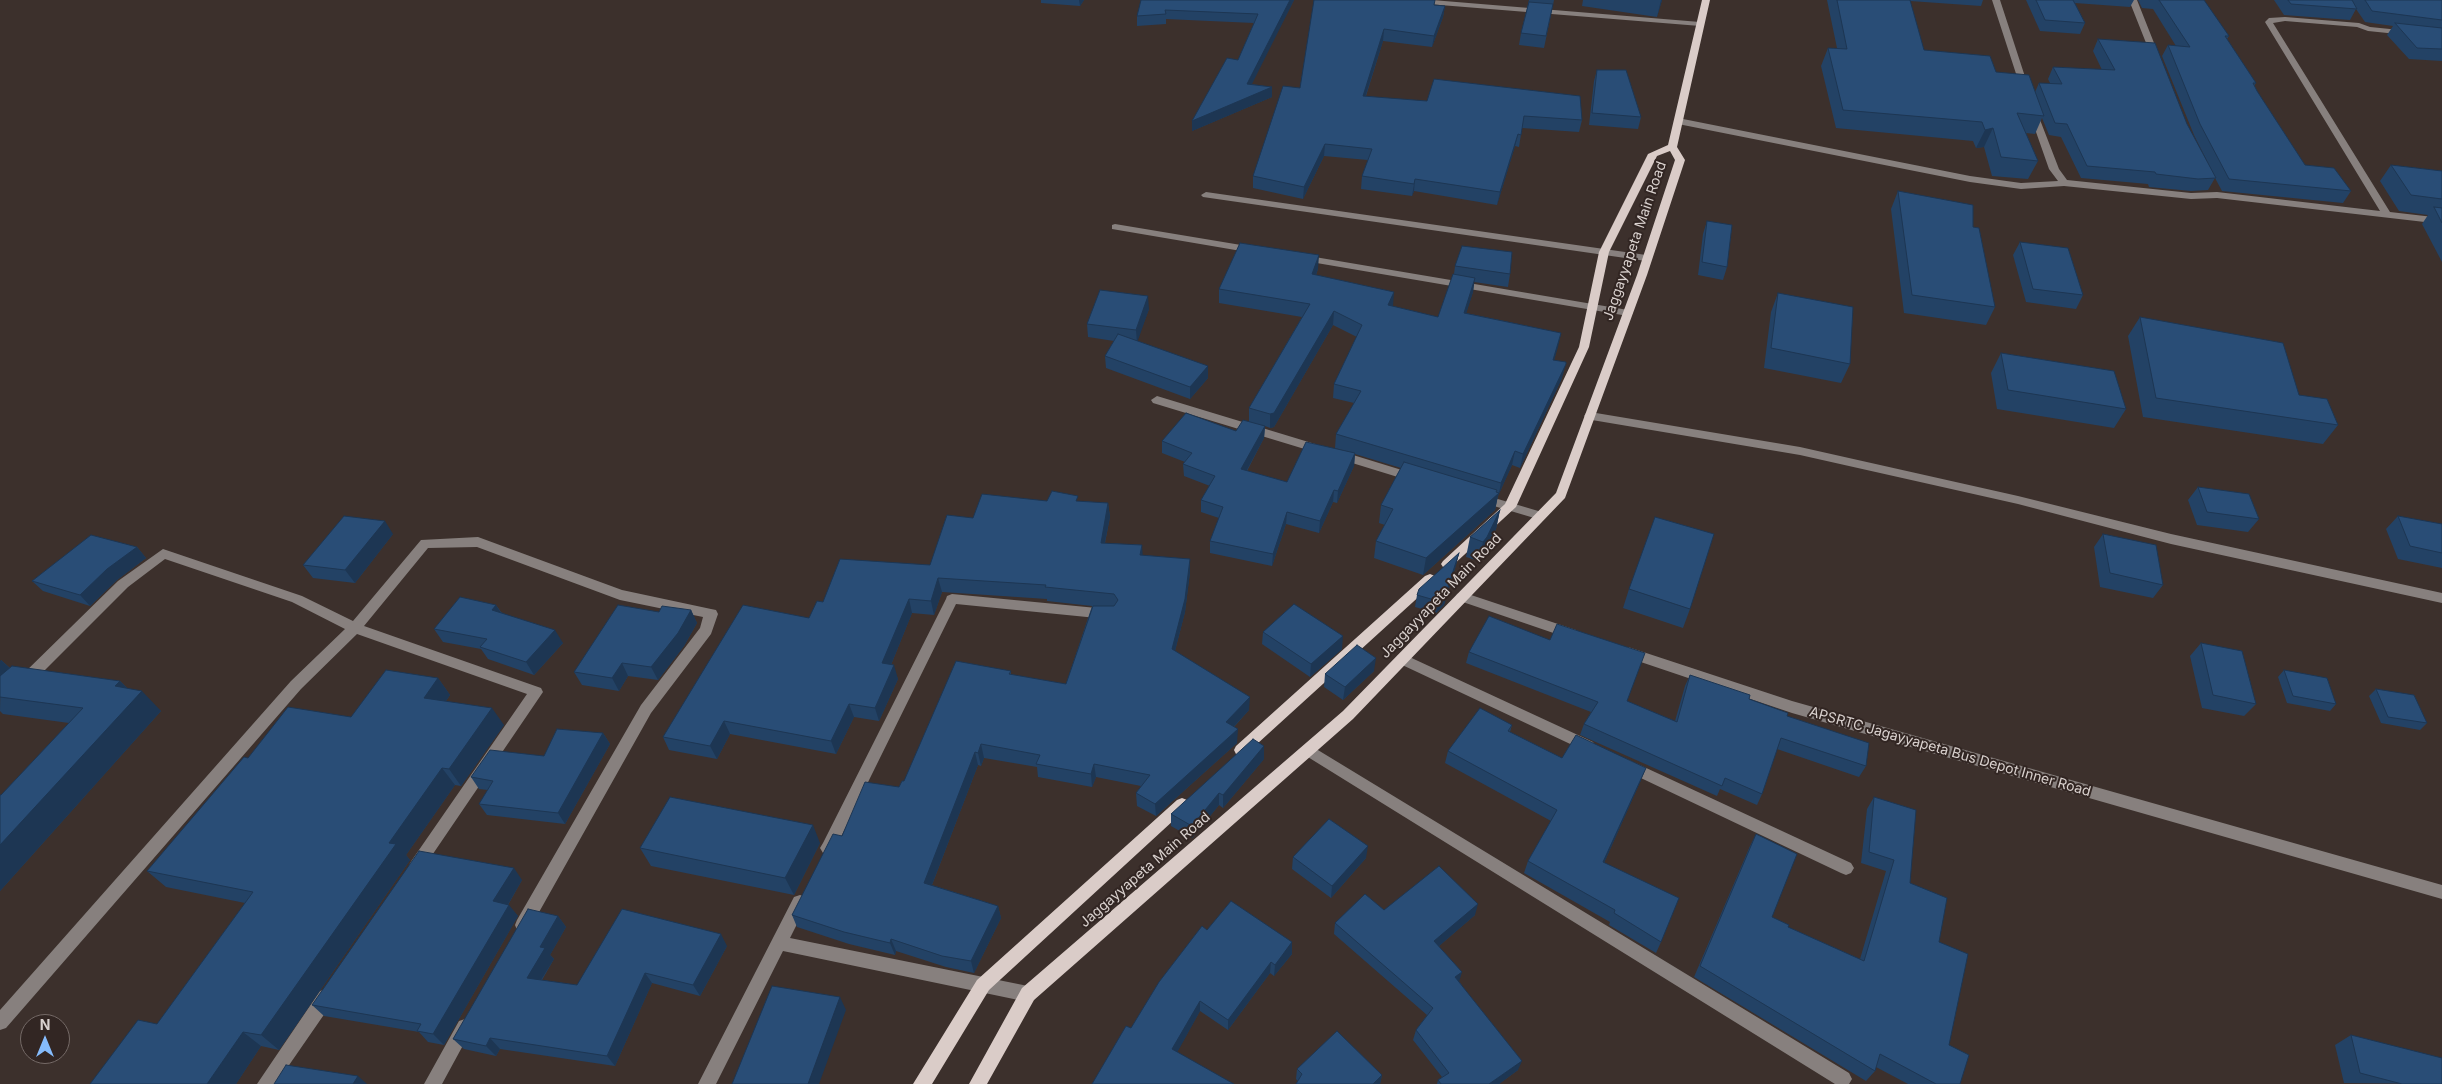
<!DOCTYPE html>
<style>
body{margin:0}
#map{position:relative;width:2442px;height:1084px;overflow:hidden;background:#3c302c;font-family:Inter,sans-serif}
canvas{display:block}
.north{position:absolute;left:20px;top:1014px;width:50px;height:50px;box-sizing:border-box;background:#322623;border:1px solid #756a67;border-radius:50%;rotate:0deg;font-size:14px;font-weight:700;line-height:20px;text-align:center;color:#d9d1ce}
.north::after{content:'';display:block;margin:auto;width:18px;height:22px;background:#85bbfb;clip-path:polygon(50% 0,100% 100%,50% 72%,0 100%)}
</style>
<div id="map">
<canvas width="2442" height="1084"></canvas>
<div class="north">N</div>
</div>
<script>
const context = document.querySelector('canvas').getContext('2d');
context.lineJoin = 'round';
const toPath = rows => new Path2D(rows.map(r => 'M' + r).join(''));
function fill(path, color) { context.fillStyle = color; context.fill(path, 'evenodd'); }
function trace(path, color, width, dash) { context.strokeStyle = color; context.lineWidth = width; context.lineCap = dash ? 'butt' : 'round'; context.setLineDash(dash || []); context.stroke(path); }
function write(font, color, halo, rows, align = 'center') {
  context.font = font + ' Inter,sans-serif'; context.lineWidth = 4; context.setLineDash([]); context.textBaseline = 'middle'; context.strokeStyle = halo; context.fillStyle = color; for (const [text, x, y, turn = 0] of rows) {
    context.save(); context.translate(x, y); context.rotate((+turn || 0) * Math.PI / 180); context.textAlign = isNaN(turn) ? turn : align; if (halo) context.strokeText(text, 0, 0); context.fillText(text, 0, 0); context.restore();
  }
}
fill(toPath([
 [1399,0,1432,0,1700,22,1704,24,1700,26,1403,2,1399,0],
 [1992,0,2000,0,2029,89,2028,91,2021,89,1992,0],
 [2129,0,2137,0,2160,58,2159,60,2152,58,2129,0],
 [2285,17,2359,23,2370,27,2410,31,2411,33,2407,35,2368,31,2357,27,2285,21,2273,23,2390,212,2442,218,2442,224,2217,198,2191,199,2064,186,2021,189,1970,182,1678,124,1674,121,1678,118,1970,176,2021,183,2058,181,2049,169,2029,112,2033,109,2037,112,2059,169,2067,180,2191,193,2217,192,2380,211,2265,22,2269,18,2285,17],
 [1206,192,1646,255,1651,258,1646,261,1203,197,1201,195,1206,192],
 [1115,224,1253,247,1258,250,1253,253,1112,229,1112,225,1115,224],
 [1303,255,1628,310,1633,313,1628,316,1299,260,1299,256,1303,255],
 [1157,396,1325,447,1327,450,1321,454,1153,403,1151,400,1157,396],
 [1590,412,1800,447,2018,496,2171,534,2442,593,2442,603,2171,544,2018,504,1800,455,1586,419,1584,416,1586,413,1590,412],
 [1340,451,1418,475,1420,478,1414,482,1336,458,1334,455,1340,451],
 [1481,494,1545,513,1547,516,1541,520,1477,501,1475,498,1481,494],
 [478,537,622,590,711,609,716,610,718,614,711,634,651,713,529,930,523,932,517,930,515,925,517,920,641,705,700,628,703,617,620,600,477,547,428,548,364,626,541,688,543,692,422,870,417,872,412,870,409,865,412,860,527,694,357,634,301,689,6,1028,0,1030,0,1010,291,681,345,629,292,602,165,559,128,587,31,684,26,685,21,684,19,680,21,676,118,581,163,549,302,596,353,621,421,540,478,537],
 [1462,592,1576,630,1578,634,1576,638,1571,639,1457,600,1456,597,1457,594,1462,592],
 [952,594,1107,609,1112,610,1114,614,1112,618,1107,619,956,604,833,853,828,855,823,853,820,848,823,843,946,599,947,596,952,594],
 [1628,647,1792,701,2442,885,2442,899,1792,713,1623,656,1621,652,1623,648,1628,647],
 [1403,654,1593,742,1595,746,1593,750,1588,752,1583,750,1398,663,1396,659,1398,655,1403,654],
 [1308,744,1849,1073,1852,1079,1849,1084,1835,1084,1303,754,1301,750,1303,746,1308,744],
 [1629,760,1851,863,1854,868,1851,873,1846,875,1841,873,1624,770,1622,766,1624,762,1629,760],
 [800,895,806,897,808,902,790,938,1028,986,1034,988,1036,994,1034,1000,1028,1002,783,951,716,1084,698,1084,794,897,800,895],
 [326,989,332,991,334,997,332,1003,276,1084,257,1084,320,991,326,989],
 [465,1019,471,1021,473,1027,442,1084,424,1084,459,1021,465,1019]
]), '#87807e');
fill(toPath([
 [1702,0,1710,0,1677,147,1685,160,1647,275,1565,498,1353,719,1034,1000,987,1084,969,1084,1022,988,1343,711,1556,493,1637,275,1675,160,1670,151,1657,156,1609,252,1589,347,1516,507,1451,567,1443,567,1441,564,1443,561,1505,504,1579,347,1599,252,1648,154,1668,145,1702,0],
 [1430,574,1435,576,1436,579,1435,582,1246,754,1241,756,1236,754,1234,750,1236,746,1425,576,1430,574],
 [1182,798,1187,800,1189,804,1187,808,989,990,932,1084,913,1084,977,980,1177,800,1182,798]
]), '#daccc8');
fill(toPath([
 [1041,0,1084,0,1080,6,1041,3],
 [1141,0,1294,0,1251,84,1272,87,1272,97,1192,131,1238,60,1254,23,1166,19,1166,24,1137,26,1137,16],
 [1314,0,1434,5,1445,6,1443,17,1432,47,1383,41,1366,96,1582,120,1579,132,1522,128,1519,147,1515,146,1497,205,1414,191,1412,196,1361,189,1362,176,1368,160,1324,156,1303,199,1253,188,1253,176,1300,88],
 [1529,0,1554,0,1544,48,1519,45,1521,33],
 [1583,0,1662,0,1657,17,1582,6],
 [1827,0,1983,0,1981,6,1910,1,1924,50,1996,72,2035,92,2039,83,2050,83,2048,79,2053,67,2102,70,2093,51,2098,39,2187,124,2212,171,2194,135,2162,56,2168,45,2176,46,2153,9,2142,8,2138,0,2204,0,2229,36,2227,39,2256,83,2254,86,2257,91,2305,165,2351,191,2343,203,2222,191,2215,178,2208,190,2191,191,2149,187,2148,184,2081,178,2061,137,2049,135,2042,118,2035,134,2026,133,2038,161,2028,179,1992,176,1984,147,1976,148,1973,141,1836,128,1821,66,1828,48,1837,48],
 [2026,0,2134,0,2130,7,2075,3,2085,23,2080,34,2040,31],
 [2274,0,2442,0,2442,61,2409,59,2387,35,2393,26,2365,22,2356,9,2350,20,2284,15],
 [1597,70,1641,117,1638,129,1589,125,1594,81],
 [2391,165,2442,171,2442,262,2422,224,2428,215,2399,211,2380,181],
 [1898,191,1973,227,1995,307,1986,325,1904,313,1891,209],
 [1707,221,1727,267,1723,280,1698,275,1703,234],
 [2020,242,2083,295,2076,309,2026,302,2013,255],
 [1455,266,1510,274,1508,287,1474,282,1473,292,1466,313,1561,333,1554,360,1562,378,1520,468,1512,465,1498,496,1495,510,1423,575,1374,558,1376,541,1385,525,1379,523,1381,505,1401,468,1355,454,1354,466,1337,503,1333,502,1319,533,1286,524,1272,566,1210,553,1210,541,1219,518,1201,512,1201,500,1210,486,1184,476,1183,464,1185,462,1162,453,1162,441,1236,431,1249,422,1249,408,1302,317,1219,303,1219,289,1318,269,1316,275,1393,306,1438,317,1454,274],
 [1333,325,1357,337,1334,384,1333,398,1354,403,1336,434,1335,448,1349,452,1287,482,1247,471,1264,438,1265,426,1270,428,1274,427],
 [1778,293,1850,364,1841,383,1764,368,1771,312],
 [1149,309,1137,341,1208,378,1190,399,1106,368,1105,356,1114,341,1088,337,1087,324],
 [2140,317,2299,395,2338,425,2323,444,2143,417,2128,336],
 [2001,353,2126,409,2114,428,1997,409,1991,373],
 [2198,487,2259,519,2248,532,2197,525,2188,500],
 [1047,501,1079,501,1108,503,1110,517,1105,543,1142,545,1142,555,1190,559,1190,572,1185,612,1175,651,1249,710,1234,727,1237,743,1156,816,1137,806,1136,793,1141,786,1096,777,1092,787,1038,777,1037,767,984,758,981,766,978,765,932,885,998,906,1001,918,974,973,946,967,896,951,895,955,849,944,797,927,792,915,842,836,899,787,1011,671,1011,675,1066,684,1092,606,1047,601,1047,599,942,592,934,615,912,613,891,665,898,679,879,721,854,717,836,754,730,734,717,759,669,750,663,737,809,618,823,602,930,565,973,518],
 [1500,510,1496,529,1483,556,1479,561,1466,557,1470,537],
 [2398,516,2442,524,2442,568,2398,559,2386,529],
 [393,534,355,583,313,578,303,565],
 [2103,534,2163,585,2153,598,2100,587,2094,547],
 [137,547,146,558,117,580,90,606,43,591,32,581],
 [1459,553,1456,565,1444,605,1436,613,1415,607,1417,595],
 [1629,589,1690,609,1683,628,1623,608],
 [496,605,501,612,563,643,534,675,488,659,481,649,443,642,434,629],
 [691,610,697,623,684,646,658,680,628,676,619,691,582,685,574,672,659,612],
 [1263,632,1342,649,1310,677,1262,644],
 [2201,643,2256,704,2244,716,2202,708,2190,656],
 [1469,652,1627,701,1675,721,1685,686,1690,675,1749,699,1787,716,1866,766,1859,777,1777,749,1762,794,1757,805,1720,789,1717,796,1580,735,1584,724,1591,712,1466,663],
 [1,660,10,668,120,681,128,689,161,711,0,891,0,795,1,795,69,723,3,714,0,711],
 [2284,670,2336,704,2330,711,2287,703,2278,677],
 [1374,671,1343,700,1324,687,1325,674],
 [438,678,450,695,446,701,504,725,461,786,455,785,406,855,410,860,279,1050,261,1046,236,1084,90,1084,157,1024,245,903,166,887,147,871,248,758,351,717],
 [2376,689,2427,723,2420,730,2381,723,2369,696],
 [1512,725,1510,732,1562,758,1641,780,1604,863,1661,942,1656,953,1609,925,1610,922,1524,873,1528,861,1551,821,1445,763,1448,751],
 [603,733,610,744,565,824,487,815,479,804,488,790,479,789,471,777,544,756],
 [1264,759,1223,808,1219,805,1192,838,1171,826,1171,814],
 [1874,797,1910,883,1939,942,1949,1045,1960,1084,1908,1084,1876,1067,1875,1071,1866,1081,1694,977,1750,846,1756,834,1772,917,1788,927,1860,959,1886,871,1861,863,1867,809],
 [820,843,794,895,651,866,640,848],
 [1293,857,1366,858,1331,898,1292,869],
 [522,880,508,905,518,916,444,1045,428,1042,419,1032,324,1016,312,1005],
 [1384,910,1475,915,1439,946,1459,981,1518,1070,1499,1084,1437,1084,1438,1080,1442,1077,1413,1040,1416,1030,1427,1015,1334,934,1335,923],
 [558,916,566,927,550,955,554,959,542,980,577,985,727,946,700,996,652,983,615,1066,500,1049,496,1056,464,1049,453,1039],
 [1207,930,1292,954,1274,976,1270,973,1228,1030,1200,1011,1177,1052,1131,1028],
 [2351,1035,2442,1084,2344,1083,2335,1045],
 [1297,1069,1382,1075,1380,1084,1296,1084,1298,1081,1296,1079]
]), '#234265');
fill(toPath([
 [1079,0,1084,0,1080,6],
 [1290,0,1294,0,1247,94,1247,84],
 [1661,0,1662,0,1657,17],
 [1445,6,1443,17,1432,47,1434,36],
 [1384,29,1383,41,1362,107,1363,96],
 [1272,87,1272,97,1192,131,1192,121],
 [1993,128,1984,147,1976,148,1985,130],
 [1518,134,1515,146,1497,205,1500,192],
 [1325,144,1324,156,1303,199,1304,187],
 [1415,179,1414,191,1412,196,1414,184],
 [1319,255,1318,269,1311,288,1312,274],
 [1475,278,1473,292,1462,327,1464,313],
 [1394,292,1393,306,1386,319,1388,305],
 [1148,296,1149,309,1137,343,1136,330],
 [1334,311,1333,325,1274,427,1270,428,1270,414],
 [1561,333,1558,347,1550,374,1553,360],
 [1566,364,1562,378,1520,468,1523,454],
 [1208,366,1208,378,1190,399,1190,387],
 [1265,426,1264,438,1241,481,1241,469],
 [1515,451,1512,465,1498,496,1495,510,1423,575,1426,558,1499,493,1501,483],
 [1355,453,1354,466,1337,503,1338,491],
 [1334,490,1333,502,1319,533,1320,521],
 [1108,503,1110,517,1102,556,1101,543],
 [1500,510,1496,529,1483,556,1479,561,1483,542],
 [1287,512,1286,524,1272,566,1273,554],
 [385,521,393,534,355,583,345,570],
 [1142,545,1143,559,1140,555],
 [137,547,146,558,117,580,90,606,80,595,107,569],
 [1459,553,1456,565,1444,605,1436,613,1438,601],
 [1190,559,1190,572,1185,612,1172,662,1172,649],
 [938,578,942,592,934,615,931,601],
 [909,599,912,613,886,677,882,663],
 [496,605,504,618,492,610],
 [691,610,697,623,684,646,658,680,651,667],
 [555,630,563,643,534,675,526,662],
 [1343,636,1342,649,1310,677,1311,664],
 [1376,658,1374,671,1343,700,1345,687],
 [1,660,18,676,0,695,0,661],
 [622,663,628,676,619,691,612,678],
 [894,665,898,679,879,721,875,708],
 [438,678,450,695,436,715,424,698],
 [120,681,136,697,142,691,161,711,0,891,0,845,115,686],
 [1250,697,1249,710,1226,735,1226,722],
 [849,704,854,717,836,754,831,741],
 [492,708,504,725,461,786,449,769],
 [724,721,730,734,717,759,710,746],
 [1238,729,1237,743,1156,816,1155,804],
 [603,733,610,744,565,824,558,813],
 [981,744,984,758,981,766,978,753],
 [1264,746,1264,759,1223,808,1223,795],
 [975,752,978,765,928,895,924,883],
 [1094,764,1096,777,1092,787,1091,774],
 [442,768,455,785,406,855,410,860,279,1050,261,1035,389,843],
 [1646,768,1641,780,1599,874,1603,862],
 [1219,793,1219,805,1192,838,1192,826],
 [813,825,820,843,794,895,785,878],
 [1368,846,1366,858,1331,898,1332,886],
 [514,868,522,880,503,913,493,901],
 [1478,904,1475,915,1432,952,1434,941],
 [509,905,518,916,444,1045,433,1034],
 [998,906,1001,918,974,973,971,961],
 [558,916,566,927,550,955,554,959,536,988,527,978,540,947],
 [721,934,727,946,700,996,693,985],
 [891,939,896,951,895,955,890,943],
 [1292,942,1292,954,1274,976,1275,965],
 [1271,962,1270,973,1228,1030,1228,1020],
 [1462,972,1459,982,1455,977],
 [645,973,652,983,615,1066,607,1056],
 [840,997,846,1010,819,1084,808,1084],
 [1200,1001,1200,1011,1173,1060,1172,1049],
 [243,1032,261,1046,236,1084,207,1084],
 [490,1038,500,1049,496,1056,486,1046],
 [1522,1061,1518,1070,1499,1084,1489,1084],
 [1382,1075,1380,1084,1373,1084],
 [358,1076,367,1084,353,1084]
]), '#1d3653');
const building = toPath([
 [1141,0,1290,0,1247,84,1272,87,1192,121,1227,58,1238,60,1258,14,1165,10,1166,14,1137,16,1141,0],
 [1314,0,1435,0,1434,5,1445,6,1434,36,1384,29,1363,96,1427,101,1434,79,1580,96,1582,120,1524,116,1521,135,1518,134,1500,192,1415,179,1414,184,1362,176,1372,149,1325,144,1304,187,1253,176,1283,86,1300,88,1314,0],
 [1837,0,1910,0,1924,50,1990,56,1996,72,2029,75,2044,116,2017,113,2038,161,2001,157,1993,128,1985,130,1982,122,1843,110,1828,48,1847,49,1837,0],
 [2036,0,2073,0,2085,23,2045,20,2036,0],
 [2159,0,2204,0,2229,36,2225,36,2256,83,2253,83,2257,91,2305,165,2334,168,2351,191,2229,179,2200,124,2168,45,2190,47,2159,0],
 [2288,0,2352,0,2357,9,2291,4,2288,0],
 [2365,0,2442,0,2442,20,2372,11,2365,0],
 [1529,2,1553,4,1546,36,1521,33,1529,2],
 [2395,23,2442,28,2442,49,2417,48,2395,23],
 [2098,39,2155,43,2187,124,2216,178,2198,179,2156,174,2155,172,2087,166,2067,124,2055,123,2039,83,2062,84,2053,67,2115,70,2098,39],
 [1597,70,1626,70,1641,117,1592,113,1597,70],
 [2391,165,2442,171,2442,199,2411,195,2391,165],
 [1898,191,1973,205,1973,227,1979,228,1995,307,1912,295,1898,191],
 [2434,207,2442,208,2442,223,2434,207],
 [1707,221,1732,225,1727,267,1702,262,1707,221],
 [2020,242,2068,248,2083,295,2033,289,2020,242],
 [1240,243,1319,255,1312,274,1394,292,1388,305,1438,317,1453,274,1475,278,1464,313,1561,333,1553,360,1566,362,1566,364,1523,454,1515,451,1501,483,1336,434,1361,391,1334,384,1362,325,1334,311,1274,413,1270,414,1249,408,1310,304,1219,289,1240,243],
 [1462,246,1512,252,1510,274,1455,266,1462,246],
 [1100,290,1148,296,1136,330,1087,324,1100,290],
 [1778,293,1853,307,1850,364,1771,348,1778,293],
 [2140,317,2283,343,2299,395,2327,399,2338,425,2156,398,2140,317],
 [1118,334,1208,366,1190,387,1105,356,1118,334],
 [2001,353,2114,371,2126,409,2008,390,2001,353],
 [1186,413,1236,431,1243,420,1265,426,1241,469,1287,482,1306,442,1355,453,1338,491,1334,490,1320,521,1287,512,1273,554,1210,541,1223,507,1201,500,1215,476,1183,464,1192,453,1162,441,1186,413],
 [1404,462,1497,490,1496,492,1499,493,1426,558,1376,541,1393,509,1381,505,1404,462],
 [2198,487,2249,494,2259,519,2207,512,2198,487],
 [1052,491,1078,496,1076,501,1108,503,1101,543,1142,545,1140,555,1190,559,1185,599,1172,649,1250,697,1226,722,1238,729,1155,804,1136,793,1150,775,1094,764,1091,774,1036,764,1040,755,981,744,978,753,975,752,924,883,998,906,971,961,942,956,891,939,890,943,844,932,792,915,833,834,842,836,865,782,899,787,902,781,904,781,956,661,1011,671,1009,674,1066,684,1093,606,1114,606,1118,600,1114,594,1045,587,1046,585,938,578,931,601,909,599,882,663,894,665,875,708,849,704,831,741,724,721,710,746,663,737,743,605,809,618,817,601,823,602,840,559,930,565,947,515,973,518,982,494,1047,501,1052,491],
 [1500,510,1487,537,1483,542,1470,537,1500,510],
 [344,516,385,521,345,570,303,565,344,516],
 [2398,516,2442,524,2442,553,2410,546,2398,516],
 [1655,517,1714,534,1690,609,1629,589,1655,517],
 [2103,534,2156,545,2163,585,2110,573,2103,534],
 [91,535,137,547,107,569,80,595,32,581,91,535],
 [1459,553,1446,593,1438,601,1417,595,1419,589,1459,553],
 [460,597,496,605,492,610,555,630,526,662,480,647,487,639,434,629,460,597],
 [1294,604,1343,636,1311,664,1263,632,1294,604],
 [618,605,659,612,662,606,691,610,678,633,651,667,622,663,612,678,574,672,618,605],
 [1489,616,1550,640,1557,624,1645,653,1627,701,1677,722,1690,675,1750,695,1749,699,1788,713,1787,716,1869,743,1866,766,1781,738,1762,794,1725,778,1722,786,1584,724,1598,702,1469,652,1489,616],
 [2201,643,2242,651,2256,704,2213,695,2201,643],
 [1357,645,1376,658,1345,687,1325,674,1357,645],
 [12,666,120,681,115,686,142,691,0,845,0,795,1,795,83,708,0,697,0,676,12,666],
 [386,670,438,678,424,698,492,708,449,769,442,768,389,843,396,844,261,1035,243,1032,207,1084,90,1084,138,1020,157,1024,253,892,147,871,244,757,248,758,288,707,351,717,386,670],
 [2284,670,2327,678,2336,704,2293,696,2284,670],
 [2376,689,2414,695,2427,723,2388,717,2376,689],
 [1480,708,1512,725,1508,731,1562,758,1576,735,1646,768,1603,862,1679,898,1661,942,1614,913,1615,910,1528,861,1557,810,1448,751,1480,708],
 [557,729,603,733,558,813,479,804,493,781,471,777,490,750,544,756,557,729],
 [1253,739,1264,746,1223,795,1219,793,1192,826,1171,814,1253,739],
 [670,797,813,825,785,878,640,848,670,797],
 [1874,797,1916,810,1910,883,1947,898,1939,942,1968,954,1949,1045,1969,1055,1960,1084,1936,1084,1880,1054,1875,1071,1700,966,1756,834,1797,854,1772,917,1789,925,1788,927,1864,961,1894,860,1869,852,1874,797],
 [1329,819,1368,846,1332,886,1293,857,1329,819],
 [419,851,514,868,493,901,509,905,433,1034,417,1031,421,1024,312,1005,419,851],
 [1439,866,1478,904,1434,941,1462,972,1455,977,1522,1061,1489,1084,1441,1084,1438,1080,1449,1073,1416,1030,1433,1008,1335,923,1365,894,1384,910,1439,866],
 [1231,901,1292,942,1275,965,1271,962,1228,1020,1200,1001,1172,1049,1234,1084,1092,1084,1126,1026,1131,1028,1159,982,1202,926,1207,930,1231,901],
 [528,909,558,916,540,947,545,948,527,978,577,985,622,909,721,934,693,985,645,973,607,1056,490,1038,486,1046,453,1039,528,909],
 [772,986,840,997,808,1084,732,1084,772,986],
 [1337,1031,1382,1075,1373,1084,1296,1084,1302,1074,1297,1069,1337,1031],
 [2351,1035,2442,1058,2442,1084,2402,1084,2360,1073,2351,1035],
 [286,1065,358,1076,353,1084,274,1084,286,1065]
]);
fill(building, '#294d76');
trace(building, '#1d3653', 1);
write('14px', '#d9d1ce', '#322623', [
 ["Jaggayyapeta Main Road",1635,241,-71],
 ["Jaggayyapeta Main Road",1441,596,-46],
 ["APSRTC Jagayyapeta Bus Depot Inner Road",1950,752,16],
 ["Jaggayyapeta Main Road",1145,870,-41]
]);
</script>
